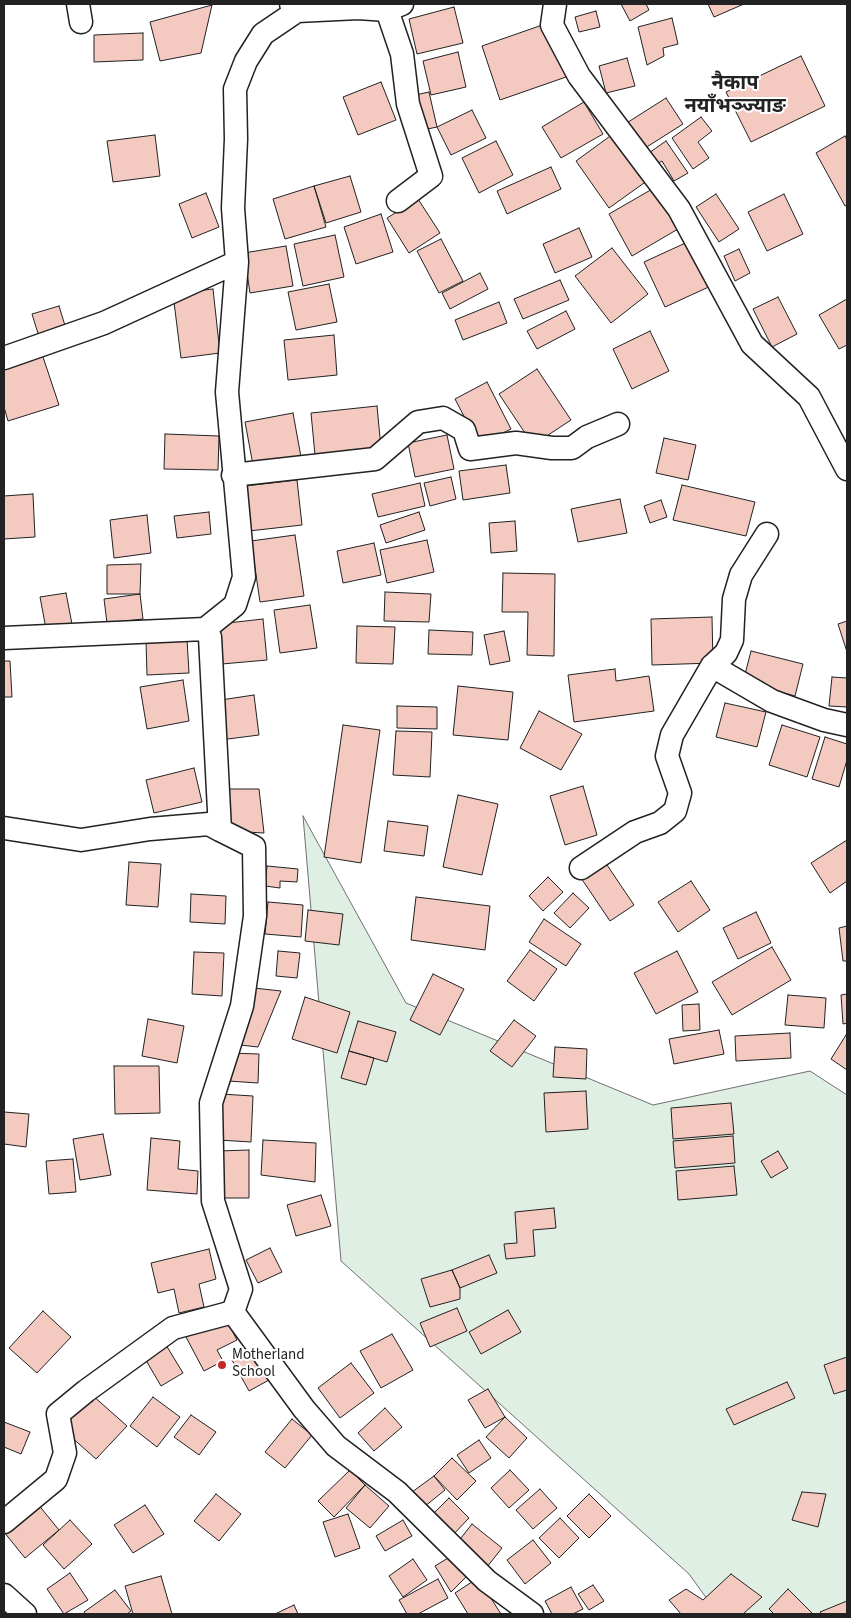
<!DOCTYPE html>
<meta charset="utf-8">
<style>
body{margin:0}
#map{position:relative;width:851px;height:1618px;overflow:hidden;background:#fff;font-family:"Source Sans 3",sans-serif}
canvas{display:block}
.frame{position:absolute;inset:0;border:5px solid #222;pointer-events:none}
</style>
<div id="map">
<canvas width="851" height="1618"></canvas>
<div class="frame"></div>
</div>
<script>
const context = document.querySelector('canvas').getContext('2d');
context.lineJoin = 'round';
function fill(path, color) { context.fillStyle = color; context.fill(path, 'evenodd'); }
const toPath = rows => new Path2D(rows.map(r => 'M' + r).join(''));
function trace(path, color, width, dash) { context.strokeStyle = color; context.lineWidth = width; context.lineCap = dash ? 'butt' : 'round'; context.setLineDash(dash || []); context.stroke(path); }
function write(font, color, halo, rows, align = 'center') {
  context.font = font + ' "Source Sans 3","Noto Sans Devanagari",sans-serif'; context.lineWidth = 4; context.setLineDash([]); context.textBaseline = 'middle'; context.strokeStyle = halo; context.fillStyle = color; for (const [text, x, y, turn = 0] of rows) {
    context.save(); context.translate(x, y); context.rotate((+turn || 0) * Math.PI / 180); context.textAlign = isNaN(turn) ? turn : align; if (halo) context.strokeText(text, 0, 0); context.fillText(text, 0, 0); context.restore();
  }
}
const green = toPath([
 [303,816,406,1003,653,1105,810,1071,847,1095,847,1614,718,1614,689,1574,341,1261,303,816]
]);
fill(green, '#e0efe3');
trace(green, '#6f6f6f', 1);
const building = toPath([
 [621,4,646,4,649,10,630,21,621,4],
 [708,4,744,4,714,17,708,4],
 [212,5,201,53,160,61,150,22,212,5],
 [454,7,463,43,417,54,409,19,454,7],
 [596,11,600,27,579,32,575,17,596,11],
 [672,18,678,44,663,48,664,56,647,65,638,27,672,18],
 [548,23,566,77,500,100,482,46,548,23],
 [143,33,143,60,94,62,94,35,143,33],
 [458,52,466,87,431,95,423,61,458,52],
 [801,56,825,106,751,142,726,92,801,56],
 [627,58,635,86,606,93,599,66,627,58],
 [381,82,396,120,358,135,343,97,381,82],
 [429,92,437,127,418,131,411,96,429,92],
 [666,98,683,124,642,150,625,124,666,98],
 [584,102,603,134,561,158,542,127,584,102],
 [472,110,486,138,451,155,437,127,472,110],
 [701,117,712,131,698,142,709,158,693,169,672,138,701,117],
 [617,131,651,178,609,208,576,161,617,131],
 [155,135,160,176,113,182,107,141,155,135],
 [845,136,847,140,847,205,845,206,816,153,845,136],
 [496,141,513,175,479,193,462,158,496,141],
 [666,141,688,173,674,181,662,161,653,166,646,155,666,141],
 [551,167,561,189,507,214,497,191,551,167],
 [350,176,361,212,326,223,314,186,350,176],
 [314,186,326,227,285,239,273,199,314,186],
 [654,188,678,229,632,256,609,214,654,188],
 [206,193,219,227,192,238,179,204,206,193],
 [716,194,739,229,719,242,696,207,716,194],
 [784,194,803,234,767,251,748,212,784,194],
 [418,199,440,233,409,253,387,218,418,199],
 [381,214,393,252,356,264,344,227,381,214],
 [579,228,592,257,555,273,543,244,579,228],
 [335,235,344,277,303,286,294,244,335,235],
 [441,239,463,281,439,293,417,251,441,239],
 [692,240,713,285,665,307,644,262,692,240],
 [286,246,293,286,250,293,244,253,286,246],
 [612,248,648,294,611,323,575,276,612,248],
 [739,249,750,273,735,281,724,256,739,249],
 [480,273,488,289,450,309,442,293,480,273],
 [560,280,569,300,523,319,514,299,560,280],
 [329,284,337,322,296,330,288,292,329,284],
 [213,289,220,353,181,358,173,294,213,289],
 [778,297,797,334,772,347,753,309,778,297],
 [847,299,847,345,839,349,819,315,847,299],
 [499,302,507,323,463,340,455,320,499,302],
 [59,306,67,332,40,340,32,314,59,306],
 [566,311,575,329,537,349,527,331,566,311],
 [650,331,669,371,632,389,613,349,650,331],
 [334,335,337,375,288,380,284,340,334,335],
 [41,351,59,405,8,421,4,407,4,363,41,351],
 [537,369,571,420,533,445,499,394,537,369],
 [487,382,511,429,479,445,455,399,487,382],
 [377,406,381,448,315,455,311,413,377,406],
 [293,413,301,457,253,465,245,422,293,413],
 [165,434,219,436,218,470,164,469,165,434],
 [447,435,454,469,415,477,408,443,447,435],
 [664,438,696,445,688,480,656,473,664,438],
 [506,465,510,493,463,500,459,471,506,465],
 [451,477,456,499,430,506,424,483,451,477],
 [297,480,302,525,249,531,245,486,297,480],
 [420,483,425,506,378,517,372,494,420,483],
 [682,485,755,502,746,536,673,520,682,485],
 [33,494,35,537,4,539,4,496,33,494],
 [620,499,627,533,578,542,571,509,620,499],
 [661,500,667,517,650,523,644,506,661,500],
 [209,512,211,534,177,538,174,516,209,512],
 [419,512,425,530,386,543,380,525,419,512],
 [147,515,151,553,114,558,110,520,147,515],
 [515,521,517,551,491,553,489,523,515,521],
 [295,535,304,596,260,602,251,541,295,535],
 [427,540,434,572,387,583,380,550,427,540],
 [374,543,381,575,343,583,337,551,374,543],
 [141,564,140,594,107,594,107,565,141,564],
 [503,573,555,574,554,656,527,655,528,612,502,612,503,573],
 [385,592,431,594,429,622,384,621,385,592],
 [66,593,72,624,46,629,40,597,66,593],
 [140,594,143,619,107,623,104,599,140,594],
 [310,605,317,648,280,653,274,610,310,605],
 [712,617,713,663,652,665,651,619,712,617],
 [263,619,267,660,222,664,219,624,263,619],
 [847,621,847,652,838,624,847,621],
 [357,626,395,627,393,664,356,663,357,626],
 [429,630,473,632,472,655,428,654,429,630],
 [504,631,510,661,490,665,484,635,504,631],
 [187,639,189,673,147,675,146,641,187,639],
 [751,651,803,664,795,696,743,682,751,651],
 [4,661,10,661,12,697,4,697,4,661],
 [615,669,616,681,649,676,654,711,574,722,568,675,615,669],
 [832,677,847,678,847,707,829,706,832,677],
 [183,680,189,721,147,729,140,687,183,680],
 [458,686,513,692,508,740,453,735,458,686],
 [254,695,259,735,220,740,214,701,254,695],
 [725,703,766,712,757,747,716,737,725,703],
 [397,706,437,707,437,729,397,728,397,706],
 [539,711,582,734,561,770,520,748,539,711],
 [343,725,380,730,361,863,324,857,343,725],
 [782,725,820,737,807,777,769,765,782,725],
 [396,731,432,732,430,777,393,775,396,731],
 [825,737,847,744,847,760,839,787,812,779,825,737],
 [194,768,202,802,154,813,146,780,194,768],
 [583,786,597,835,565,845,550,796,583,786],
 [224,789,259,789,264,833,229,831,224,789],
 [458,795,498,804,482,875,443,867,458,795],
 [388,821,428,826,424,856,384,851,388,821],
 [847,840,847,881,830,893,811,863,847,840],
 [603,859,634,905,610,921,579,875,603,859],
 [129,862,161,864,158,907,126,905,129,862],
 [267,866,298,869,297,882,280,881,280,888,265,886,267,866],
 [548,877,563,892,543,911,529,896,548,877],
 [691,881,710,910,678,932,658,902,691,881],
 [573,893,589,908,570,928,554,913,573,893],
 [191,894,226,896,225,924,190,922,191,894],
 [416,897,490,906,485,950,411,940,416,897],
 [268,902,303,905,301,937,265,934,268,902],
 [308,910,343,914,339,945,305,941,308,910],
 [756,912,771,943,738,959,723,928,756,912],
 [544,919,581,944,566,966,529,942,544,919],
 [847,926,847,961,843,961,839,928,847,926],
 [772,947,791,980,732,1015,712,982,772,947],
 [530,950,557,969,534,1001,507,981,530,950],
 [278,951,300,953,297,978,276,976,278,951],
 [677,951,698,992,656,1014,634,973,677,951],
 [194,952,224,953,222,996,192,994,194,952],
 [433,974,464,989,440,1035,410,1020,433,974],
 [254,988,281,991,258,1047,231,1044,254,988],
 [847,994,847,1023,843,1024,841,995,847,994],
 [788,995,826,998,824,1028,785,1025,788,995],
 [305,997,350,1012,337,1053,292,1039,305,997],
 [699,1004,700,1030,683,1031,682,1005,699,1004],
 [148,1019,184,1026,177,1063,142,1056,148,1019],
 [514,1020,536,1036,512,1067,490,1051,514,1020],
 [358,1021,396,1032,387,1062,349,1051,358,1021],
 [719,1030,724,1054,674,1064,669,1039,719,1030],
 [790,1033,791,1058,736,1061,735,1036,790,1033],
 [846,1035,847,1036,847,1070,831,1059,846,1035],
 [555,1047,587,1049,586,1079,553,1077,555,1047],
 [349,1051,374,1058,366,1085,341,1078,349,1051],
 [229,1053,259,1054,258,1083,228,1081,229,1053],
 [114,1066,159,1066,160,1113,115,1114,114,1066],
 [586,1091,588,1129,546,1132,544,1093,586,1091],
 [221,1094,253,1096,251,1142,218,1140,221,1094],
 [731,1103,734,1134,673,1139,671,1108,731,1103],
 [4,1112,29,1114,26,1147,4,1144,4,1112],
 [103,1134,111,1175,80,1180,73,1139,103,1134],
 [733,1136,735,1163,675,1168,673,1141,733,1136],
 [151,1138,180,1141,178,1169,198,1171,197,1194,147,1190,151,1138],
 [263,1140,316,1143,315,1182,261,1175,263,1140],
 [249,1150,249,1198,218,1198,218,1151,249,1150],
 [778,1151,788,1168,771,1178,761,1161,778,1151],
 [73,1159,76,1192,49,1194,46,1161,73,1159],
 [734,1166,737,1195,678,1200,676,1171,734,1166],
 [321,1195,331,1226,296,1236,287,1205,321,1195],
 [554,1208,556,1228,533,1230,535,1256,506,1259,504,1244,517,1243,515,1212,554,1208],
 [270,1248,282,1272,258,1283,246,1260,270,1248],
 [209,1249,216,1279,199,1284,204,1307,179,1313,174,1289,158,1293,151,1263,209,1249],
 [489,1255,497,1273,460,1288,452,1270,489,1255],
 [452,1270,460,1288,460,1299,430,1307,421,1279,452,1270],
 [457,1308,467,1331,430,1347,420,1323,457,1308],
 [508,1310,521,1332,481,1354,469,1332,508,1310],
 [43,1311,71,1337,37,1373,9,1348,43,1311],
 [225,1317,237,1340,217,1350,223,1361,204,1371,186,1337,225,1317],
 [392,1334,413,1370,381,1388,360,1351,392,1334],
 [166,1345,183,1373,161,1386,144,1357,166,1345],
 [253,1348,269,1380,249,1391,232,1360,253,1348],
 [847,1357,847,1390,834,1394,824,1365,847,1357],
 [351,1363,374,1393,340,1418,318,1388,351,1363],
 [787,1382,795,1398,734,1425,726,1409,787,1382],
 [488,1389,505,1417,485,1428,468,1400,488,1389],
 [91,1394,127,1426,96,1459,61,1428,91,1394],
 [153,1397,180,1417,157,1447,130,1426,153,1397],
 [385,1408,402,1427,374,1451,358,1433,385,1408],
 [191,1415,216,1432,199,1455,174,1437,191,1415],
 [505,1417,527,1438,509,1458,486,1437,505,1417],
 [292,1419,312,1435,285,1468,265,1452,292,1419],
 [4,1422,30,1432,21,1454,4,1447,4,1422],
 [479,1440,491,1458,469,1473,457,1455,479,1440],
 [452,1458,476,1481,457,1500,434,1476,452,1458],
 [350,1470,365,1485,334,1517,318,1501,350,1470],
 [510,1470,529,1490,509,1508,491,1488,510,1470],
 [434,1476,445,1490,424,1507,412,1492,434,1476],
 [365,1485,389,1506,370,1528,346,1508,365,1485],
 [540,1489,557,1508,533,1529,516,1510,540,1489],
 [802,1492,826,1494,818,1527,792,1520,802,1492],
 [216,1494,241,1514,219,1541,194,1521,216,1494],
 [589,1494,611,1516,589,1538,567,1516,589,1494],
 [449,1498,469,1518,449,1539,428,1519,449,1498],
 [37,1503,59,1530,25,1558,4,1532,37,1503],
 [145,1505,164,1534,133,1553,114,1525,145,1505],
 [348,1514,360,1548,335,1557,323,1522,348,1514],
 [560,1518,579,1538,559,1558,539,1538,560,1518],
 [70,1520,92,1544,64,1569,43,1545,70,1520],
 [403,1520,412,1536,385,1551,376,1536,403,1520],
 [472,1524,502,1548,487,1567,457,1543,472,1524],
 [533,1540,551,1563,525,1584,507,1560,533,1540],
 [453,1555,466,1577,451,1592,435,1566,453,1555],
 [413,1559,427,1580,403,1597,389,1576,413,1559],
 [70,1573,88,1600,64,1614,47,1589,70,1573],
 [731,1574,762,1597,743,1614,681,1614,669,1600,686,1589,703,1600,731,1574],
 [161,1576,172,1614,133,1614,125,1586,161,1576],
 [478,1578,501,1614,468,1614,455,1593,478,1578],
 [438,1579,448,1598,418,1614,407,1614,399,1600,438,1579],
 [593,1585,604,1601,589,1610,578,1594,593,1585],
 [571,1587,583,1609,573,1614,552,1614,545,1601,571,1587],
 [788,1589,813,1614,774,1614,769,1609,788,1589],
 [115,1590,131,1611,127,1614,85,1614,84,1612,115,1590],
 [847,1601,847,1614,822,1614,820,1612,847,1601],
 [294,1605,298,1614,275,1614,294,1605]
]);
fill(building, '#f3c9c0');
trace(building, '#222', 1);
const minor = toPath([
 [78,4,81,22],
 [555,4,552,25,579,76,679,209,752,344,809,397,847,469],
 [387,10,402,54,408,104,431,176,398,201],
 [297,11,358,8,387,10,402,4],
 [4,358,104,323,237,262],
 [233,475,375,459,418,422,443,418,464,430,470,449,516,443,552,448,572,448,587,437,618,424],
 [4,638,205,629],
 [712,666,726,653,732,640,734,599,741,575,767,534],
 [4,828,81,840,150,829,209,824,220,830,210,637,205,629,235,605,244,577,227,392,237,262,233,208,236,139,235,89,246,61,263,34,297,11,291,4],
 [220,830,254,847,255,916,242,1006,211,1103,213,1201,241,1289,233,1312,304,1409,336,1446,397,1492,487,1581,532,1614],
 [581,868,635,832,660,823,675,811,680,793,667,756,672,735,712,666,772,701,824,720,847,725],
 [4,1522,56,1479,65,1453,58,1414,86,1391,173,1328,233,1312],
 [4,1595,25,1614]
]);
trace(minor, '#222', 25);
trace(minor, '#fff', 22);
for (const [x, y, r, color] of [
 [222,1365,5,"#c62828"]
]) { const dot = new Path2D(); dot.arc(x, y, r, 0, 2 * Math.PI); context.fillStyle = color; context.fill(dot); trace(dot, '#fff', 2); }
write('15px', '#222', '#fff', [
 ["Motherland",232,1356],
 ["School",232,1373]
], 'left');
write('bold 20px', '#222', '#fff', [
 ["नैकाप",735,85],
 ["नयाँभञ्ज्याङ",735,108]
]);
</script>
